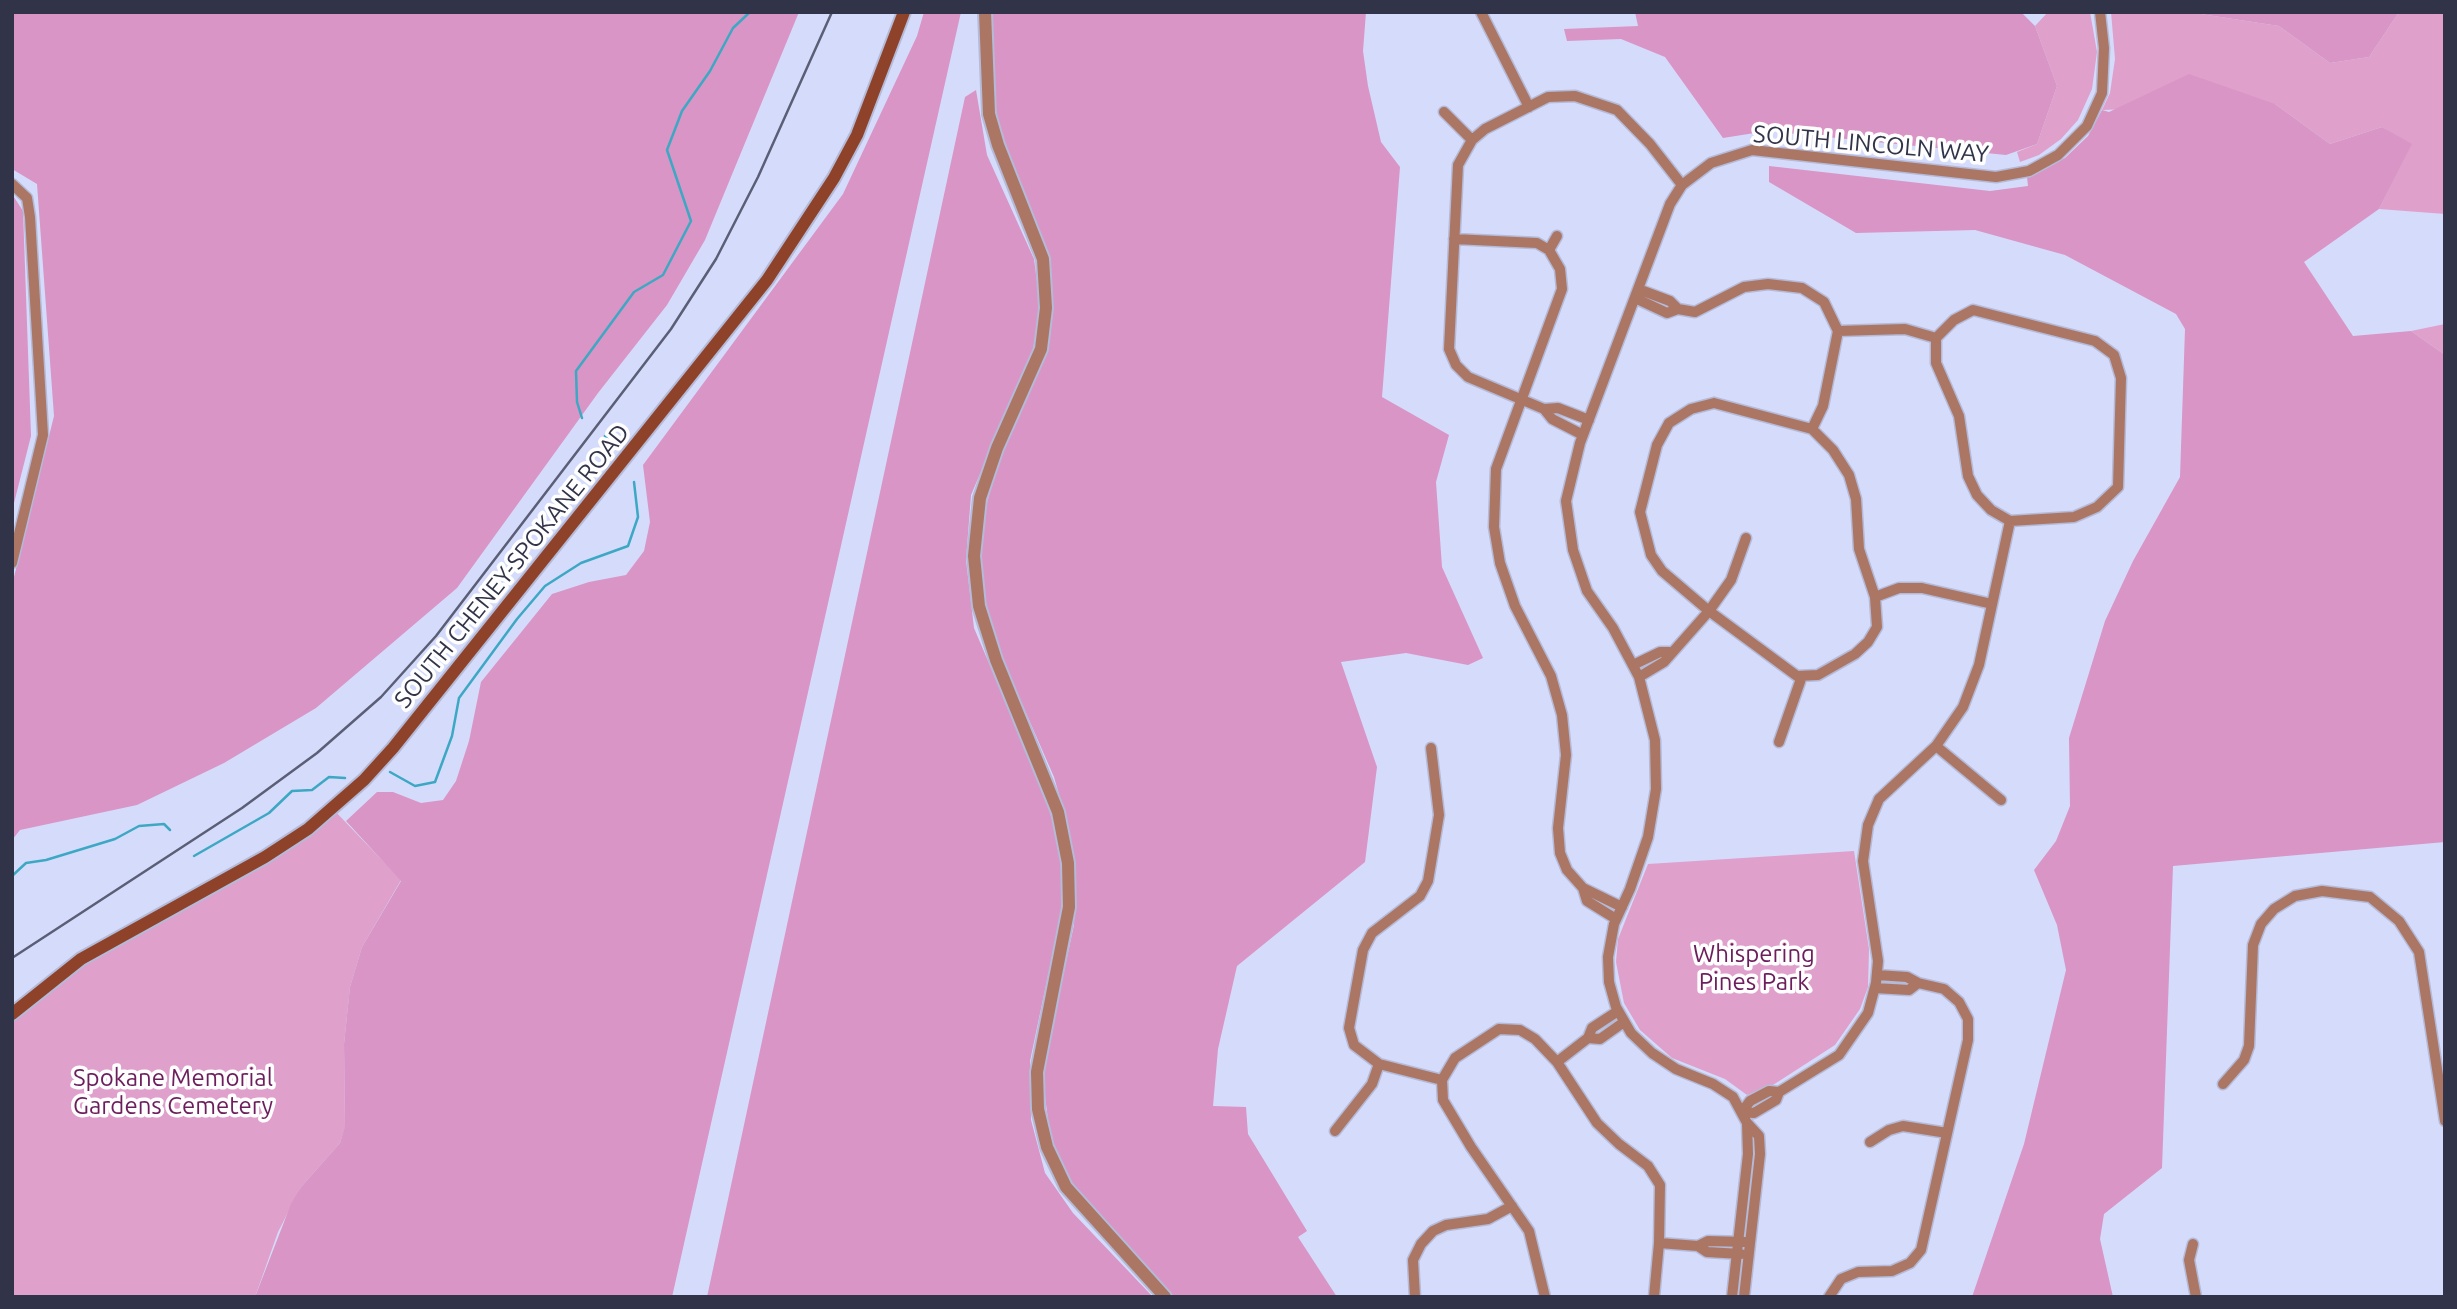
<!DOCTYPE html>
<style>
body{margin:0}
#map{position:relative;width:2457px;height:1309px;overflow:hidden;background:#d5dbfb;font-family:Ubuntu,sans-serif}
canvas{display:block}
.frame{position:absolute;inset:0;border:14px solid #313448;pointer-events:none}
</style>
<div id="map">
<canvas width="2457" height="1309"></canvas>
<div class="frame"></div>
</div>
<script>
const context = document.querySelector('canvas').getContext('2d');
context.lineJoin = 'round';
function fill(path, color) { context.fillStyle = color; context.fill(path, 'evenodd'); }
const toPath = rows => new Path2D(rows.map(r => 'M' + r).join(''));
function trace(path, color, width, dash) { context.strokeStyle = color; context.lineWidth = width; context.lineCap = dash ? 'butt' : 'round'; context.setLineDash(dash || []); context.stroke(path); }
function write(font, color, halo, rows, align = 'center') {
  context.font = font + ' Ubuntu,sans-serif'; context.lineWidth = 7; context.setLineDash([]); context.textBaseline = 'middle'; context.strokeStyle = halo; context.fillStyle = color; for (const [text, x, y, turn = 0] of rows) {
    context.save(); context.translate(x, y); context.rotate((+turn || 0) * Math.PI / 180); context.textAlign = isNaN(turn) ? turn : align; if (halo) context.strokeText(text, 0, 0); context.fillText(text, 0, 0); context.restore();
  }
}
fill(toPath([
 [2048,12,2090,12,2097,52,2092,89,2078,120,2061,139,2039,155,2020,162,2017,152,2037,144,2057,86,2035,26],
 [2111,12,2188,12,2279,26,2330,63,2369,57,2399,12,2445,12,2445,214,2379,209,2411,145,2382,127,2330,144,2275,104,2102,110,2110,93,2115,59],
 [2445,324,2445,355,2411,331],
 [332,808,401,880,362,947,350,987,344,1044,345,1127,340,1143,301,1187,278,1232,255,1297,12,1297,12,1014,41,989,198,894],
 [1854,851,1869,949,1868,987,1860,1009,1835,1045,1773,1085,1747,1095,1725,1079,1672,1058,1640,1030,1624,1003,1616,962,1618,939,1648,864]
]), '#dfa0cc');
fill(toPath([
 [12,12,799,12,705,240,667,305,598,393,457,588,316,708,224,763,137,805,20,830,12,840,12,585,54,416,37,184,12,169],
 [924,12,961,12,672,1297,255,1297,291,1204,301,1187,340,1143,345,1126,344,1044,350,987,362,947,401,881,346,821,377,792,393,792,421,803,443,800,456,781,469,741,481,682,552,594,589,582,626,575,644,551,650,522,643,465,843,194,917,36],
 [990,12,1366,12,1363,51,1368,86,1381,142,1400,167,1382,397,1449,435,1436,482,1442,567,1483,658,1468,665,1406,653,1341,662,1377,767,1365,862,1237,966,1218,1049,1213,1106,1246,1107,1248,1134,1307,1231,1298,1237,1337,1297,1174,1297,1069,1182,1051,1143,1042,1073,1074,925,1075,878,1069,829,1054,777,988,626,979,573,983,516,1001,455,1042,361,1051,309,1046,258,993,114],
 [1635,12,2021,12,2035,26,2057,86,2037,144,2006,155,1767,131,1723,138,1665,57,1621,39,1567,41,1564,29,1638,26],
 [2188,12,2399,12,2369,57,2330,63,2279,26],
 [2189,74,2275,104,2330,144,2382,127,2412,144,2379,209,2304,262,2353,336,2411,331,2445,355,2445,842,2173,866,2162,1168,2104,1214,2100,1239,2113,1297,1972,1297,2024,1144,2066,970,2057,925,2034,870,2056,841,2070,806,2069,738,2105,621,2133,561,2180,477,2185,329,2176,314,2065,255,1975,230,1856,233,1769,182,1769,166,1990,191,2028,186,2027,177,2065,158,2088,136,2102,110,2109,112],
 [976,90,987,155,1034,259,1040,304,1033,350,971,495,966,560,974,628,1045,795,1061,851,1062,909,1030,1061,1031,1120,1045,1173,1073,1213,1153,1297,707,1297,965,97],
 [12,194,23,211,31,436,12,511]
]), '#d995c5');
trace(toPath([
 [582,418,577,402,576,371,634,292,663,275,691,221,667,150,682,111,710,71,733,28,750,12],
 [605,436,616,448],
 [390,772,415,786,435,782,452,736,459,698,517,619,545,586,581,563,628,546,638,517,634,482],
 [194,856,269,813,292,791,312,790,329,777,345,778],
 [12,876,26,863,46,860,115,839,139,826,164,824,170,830]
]), '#3da8c3', 2.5);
const minor = toPath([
 [1481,12,1529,107],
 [1444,112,1472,140],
 [12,184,27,198,30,217,43,435,12,563],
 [1454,239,1537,243,1549,250,1560,269,1562,289,1496,469,1494,527,1500,563,1515,606,1551,676,1562,715,1566,755,1558,828,1560,853,1567,870,1583,888,1587,901,1616,919],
 [1549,250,1557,236],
 [1638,289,1670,301,1678,309],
 [1635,298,1667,313,1678,309,1695,312,1744,287,1768,284,1802,288,1824,302,1838,331,1823,406,1812,429],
 [1838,331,1905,329,1936,338],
 [1936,338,1954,320,1973,310,2095,341,2114,355,2121,378,2118,487,2097,507,2074,517,2010,521],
 [1936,338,1936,363,1959,416,1968,476,1977,495,1991,510,2010,521],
 [1714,403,1812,429,1833,450,1849,475,1856,499,1859,549,1875,597,1877,627,1868,642,1855,654,1818,675,1797,676,1709,611,1662,571,1651,555,1640,512,1657,445,1669,423,1691,409,1714,403],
 [1544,409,1552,419,1583,435],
 [1589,420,1558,408,1544,409,1468,377,1456,365,1449,349,1458,165,1472,140,1485,129,1548,97,1575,96,1617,110,1650,144,1682,185],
 [1875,597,1899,588,1922,588,1992,604],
 [1633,665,1660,652,1669,652],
 [1639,677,1664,662,1709,611,1731,580,1746,538],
 [1779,742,1802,676],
 [1936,746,2001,800],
 [1431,748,1439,815,1428,881,1420,896,1372,933,1363,950,1349,1028,1354,1045,1379,1064,1442,1080],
 [1583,888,1622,907],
 [1875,988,1909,990,1918,983],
 [1588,1038,1600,1039,1624,1022],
 [1557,1062,1588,1038,1592,1028,1618,1011],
 [1442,1080,1455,1058,1499,1029,1520,1030,1535,1039,1557,1062,1597,1123,1619,1144,1648,1166,1660,1185,1659,1243],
 [1442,1080,1443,1100,1471,1147,1529,1231,1545,1297],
 [2223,1084,2244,1060,2249,1046,2253,945,2261,924,2274,909,2295,896,2322,891,2370,897,2399,921,2419,952,2445,1121],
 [1769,1091,1779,1092,1776,1100,1754,1113,1742,1112,1750,1101,1769,1091],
 [1779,1092,1839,1055,1868,1013,1876,983,1878,961,1863,861,1868,825,1879,799,1936,746,1963,707,1979,665,2010,521],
 [1335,1131,1372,1084,1379,1064],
 [1870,1142,1889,1130,1903,1126,1947,1133],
 [2193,1244,2189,1260,2196,1297],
 [1698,1246,1708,1241,1745,1242],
 [1698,1246,1707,1252,1741,1254],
 [1415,1297,1413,1260,1421,1244,1433,1231,1446,1225,1488,1219,1512,1206],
 [1654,1297,1659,1243,1698,1246],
 [1732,1297,1748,1154,1747,1123],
 [1744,1297,1760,1154,1759,1136,1747,1123,1733,1097,1713,1084,1676,1069,1652,1053,1631,1033,1616,1007,1609,982,1608,957,1614,924,1630,889,1648,837,1656,789,1655,740,1639,677,1613,628,1587,591,1573,550,1566,501,1580,443,1670,204,1682,185,1711,163,1752,150,1996,177,2029,171,2058,155,2087,126,2102,93,2104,48,2100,12],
 [1829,1297,1841,1279,1858,1272,1892,1271,1910,1263,1921,1250,1968,1040,1968,1019,1959,1002,1944,989,1918,983,1907,977,1877,975]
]);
const tertiary = toPath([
 [985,12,989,114,998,145,1043,259,1046,308,1041,349,997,448,980,498,974,556,979,606,996,660,1058,812,1068,863,1069,907,1037,1072,1038,1109,1047,1147,1066,1187,1165,1297]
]);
const secondary = toPath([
 [12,1014,81,959,265,857,308,829,364,780,393,748,767,280,834,178,857,135,904,12]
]);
trace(minor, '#b4bad7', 13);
trace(tertiary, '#b4bad7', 16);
trace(secondary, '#b4bad7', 16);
trace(minor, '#ac7665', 10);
trace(tertiary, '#ac7665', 12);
trace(secondary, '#8f422a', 12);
trace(toPath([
 [12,958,242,808,317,753,381,697,436,636,671,329,716,259,758,177,832,12]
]), '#5b5f76', 2.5);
write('24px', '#313448', '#fefefe', [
 ["SOUTH LINCOLN WAY",1871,144,5],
 ["SOUTH CHENEY-SPOKANE ROAD",512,566,-51]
]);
write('24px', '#6c1d5b', '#fefefe', [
 ["Whispering",1754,954],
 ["Pines Park",1754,982],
 ["Spokane Memorial",173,1078],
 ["Gardens Cemetery",173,1106]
]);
</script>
